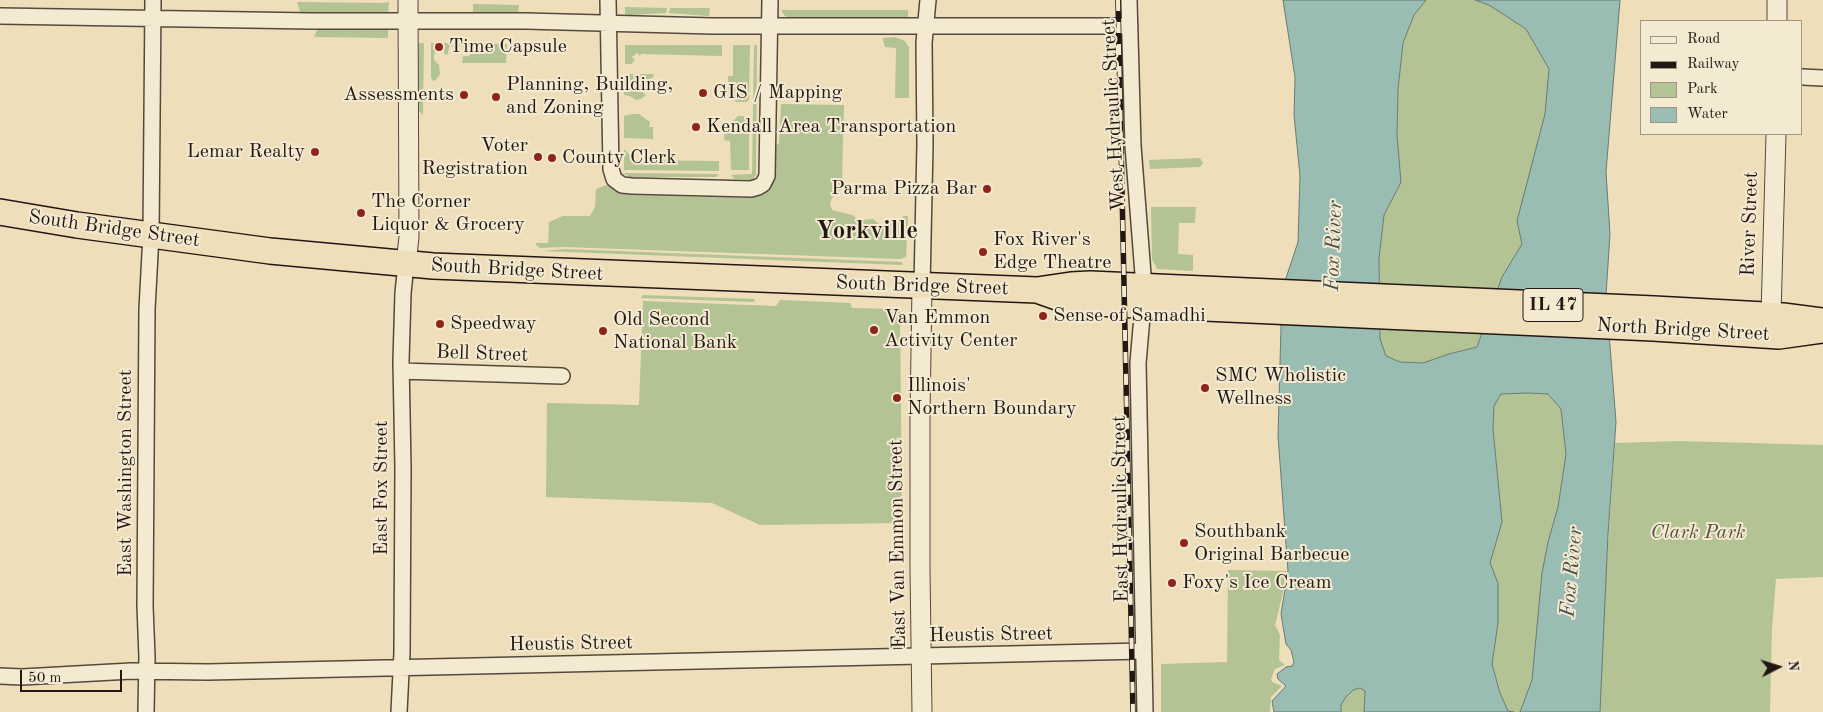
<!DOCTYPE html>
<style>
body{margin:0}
#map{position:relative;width:1823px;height:712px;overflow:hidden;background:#eedfba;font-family:"Old Standard TT",serif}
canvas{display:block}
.legend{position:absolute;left:1640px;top:20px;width:162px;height:115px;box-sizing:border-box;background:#f4ead2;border:1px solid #a09685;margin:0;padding:6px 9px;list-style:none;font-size:15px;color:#221712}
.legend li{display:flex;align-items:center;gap:10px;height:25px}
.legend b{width:25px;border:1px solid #a09685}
.north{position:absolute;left:1753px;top:642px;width:50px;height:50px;-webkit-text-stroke:4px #f4ead2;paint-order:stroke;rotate:85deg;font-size:14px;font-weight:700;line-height:20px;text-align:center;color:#221712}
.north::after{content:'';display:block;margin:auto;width:18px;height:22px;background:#221712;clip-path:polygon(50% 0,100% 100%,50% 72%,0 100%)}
.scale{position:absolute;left:20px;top:670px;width:102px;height:22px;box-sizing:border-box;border:2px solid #221712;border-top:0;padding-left:6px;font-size:15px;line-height:18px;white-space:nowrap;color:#221712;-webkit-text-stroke:4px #f4ead2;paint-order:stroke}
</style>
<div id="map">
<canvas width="1823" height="712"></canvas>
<ul class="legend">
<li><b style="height:6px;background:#f4ead2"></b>Road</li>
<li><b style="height:6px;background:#221712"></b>Railway</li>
<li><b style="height:14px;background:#b3c394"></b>Park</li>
<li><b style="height:14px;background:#99bcb3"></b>Water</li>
</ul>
<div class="north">N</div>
<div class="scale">50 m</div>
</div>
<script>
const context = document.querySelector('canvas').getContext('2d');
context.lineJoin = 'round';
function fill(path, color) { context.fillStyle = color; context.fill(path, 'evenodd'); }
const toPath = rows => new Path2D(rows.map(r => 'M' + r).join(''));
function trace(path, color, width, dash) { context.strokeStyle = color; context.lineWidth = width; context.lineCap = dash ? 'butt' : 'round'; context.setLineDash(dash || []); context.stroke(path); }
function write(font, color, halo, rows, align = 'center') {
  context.font = font + ' "Old Standard TT",serif'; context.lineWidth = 4; context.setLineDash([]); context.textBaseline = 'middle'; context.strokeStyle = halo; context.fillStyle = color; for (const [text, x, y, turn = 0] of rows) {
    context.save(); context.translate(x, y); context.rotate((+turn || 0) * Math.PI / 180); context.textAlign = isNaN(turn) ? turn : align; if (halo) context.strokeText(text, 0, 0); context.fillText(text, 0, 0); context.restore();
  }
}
fill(toPath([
 [1426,0,1475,0,1489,5,1526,29,1549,69,1545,114,1518,220,1522,244,1502,277,1477,347,1449,354,1423,363,1400,362,1386,356,1380,339,1379,258,1384,215,1401,182,1397,136,1398,89,1403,43,1414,15],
 [297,2,383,3,389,2,388,13,300,12],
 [473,4,519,5,518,16,473,15],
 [625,7,667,8,666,13,629,15,625,14],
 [670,8,710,8,709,16,669,13],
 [781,10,908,10,908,18,791,18,785,16],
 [323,27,388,29,388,38,314,37,318,28],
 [895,37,905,41,909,47,909,98,895,98,896,48,885,47,883,40,883,38],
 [417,43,424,43,423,115,418,110],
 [431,43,507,44,506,63,462,63,463,56,469,56,472,52,471,49,464,49,462,46,451,46,449,47,448,54,445,55,442,45,439,45,434,55,434,60,439,65,440,74,436,80,433,81,431,78],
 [625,45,722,45,722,56,641,54,640,56,637,53,632,57,635,60,631,64,625,64],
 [733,45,750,45,749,100,746,102,736,102,729,95,728,92,728,76,733,76],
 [754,45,757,45,756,175,753,180,735,179,731,175,752,174],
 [624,74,654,74,653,78,649,79,647,84,640,88,641,91,646,95,641,99,636,100,630,96,624,95],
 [781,104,844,105,842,182,840,190,832,198,830,204,832,210,852,215,860,220,873,219,883,227,889,227,893,219,903,219,903,216,908,216,906,257,900,259,564,247,540,248,536,245,536,243,548,243,549,222,563,216,590,216,595,207,596,189,609,184,615,190,626,195,750,198,760,195,768,188,774,145,779,144],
 [633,114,639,114,650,122,649,127,653,127,653,139,624,138,624,116],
 [738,116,746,116,749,120,749,170,731,170,730,141,724,140,725,124,732,122],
 [624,149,635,160,719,161,719,171,624,170],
 [1200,158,1203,163,1200,167,1150,169,1149,160],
 [623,173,719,174,716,177,630,177],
 [1151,207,1196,207,1195,223,1179,223,1178,254,1193,255,1193,271,1157,269,1152,259],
 [565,249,902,262,902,265,542,251],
 [643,295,754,299,755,302,641,298],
 [780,300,850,303,852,308,900,309,902,523,760,525,712,503,546,497,547,403,639,405,643,301,776,306],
 [1528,393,1548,394,1561,409,1566,454,1558,507,1548,542,1542,573,1532,680,1520,712,1514,712,1508,711,1500,693,1492,664,1498,623,1498,583,1490,563,1502,522,1493,429,1494,406,1501,394],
 [1679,441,1823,445,1823,577,1776,579,1772,630,1770,712,1600,712,1603,617,1615,443],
 [1228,570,1288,571,1275,626,1278,630,1280,636,1279,660,1285,665,1275,669,1271,679,1272,682,1282,686,1271,697,1270,712,1161,712,1161,664,1227,662],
 [1360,688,1365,691,1364,712,1341,712,1341,705,1345,698,1353,690]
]), '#b3c394');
const water = toPath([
 [1283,0,1426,0,1414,15,1403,43,1398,89,1397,136,1401,182,1384,215,1379,258,1380,339,1386,356,1400,362,1423,363,1449,354,1477,347,1502,277,1522,244,1517,221,1545,114,1549,69,1526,29,1489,5,1475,0,1620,0,1606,172,1610,234,1606,295,1616,422,1608,534,1600,712,1520,712,1532,680,1542,573,1548,542,1558,507,1566,454,1561,409,1548,394,1528,393,1501,394,1494,406,1493,429,1502,522,1490,563,1498,583,1498,623,1492,664,1500,693,1508,711,1514,712,1364,712,1365,691,1360,688,1353,690,1345,698,1341,705,1341,712,1274,712,1272,701,1286,686,1278,679,1277,674,1286,667,1292,666,1294,662,1291,650,1286,644,1281,614,1288,571,1278,436,1281,327,1285,281,1298,242,1300,176,1294,115,1295,77,1283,0]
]);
fill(water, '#99bcb3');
trace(water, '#697a73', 1);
const minor = toPath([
 [608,0,611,169,614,179,622,185,632,186,751,189,758,187,763,184,767,176,770,0],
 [1129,0,1133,146,1144,287],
 [0,16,311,21,526,21,712,26,1130,26],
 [1802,77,1823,78],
 [922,286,925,144,924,43,928,0],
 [1143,305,1138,363,1145,712],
 [401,371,562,376],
 [0,676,22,677,131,671,208,672,1143,651],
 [146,712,147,657,145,606,147,309,151,235,153,0],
 [399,712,402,652,403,468,401,361,403,293,406,264]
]);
const tertiary = toPath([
 [1777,0,1777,21],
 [406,264,409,237,408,0],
 [922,286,920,416,920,570,922,712],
 [1771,315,1776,134]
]);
const trunk = toPath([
 [0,212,77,225,270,251,433,266,1037,290,1071,285,1090,284,1654,309,1783,316,1823,321],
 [1040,291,1071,302,1653,328,1779,336,1822,330]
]);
trace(minor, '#55493c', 18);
trace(tertiary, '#55493c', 21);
trace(trunk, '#221712', 28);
trace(minor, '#f4ead2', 15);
trace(tertiary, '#f4ead2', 19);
trace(trunk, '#eedfba', 25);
const rail = toPath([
 [1118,0,1133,712]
]);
trace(rail, '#221712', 5.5);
trace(rail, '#f4ead2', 4, [11]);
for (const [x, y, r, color] of [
 [439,47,5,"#8f2418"],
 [703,93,5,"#8f2418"],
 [464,95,5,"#8f2418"],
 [496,97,5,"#8f2418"],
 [696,127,5,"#8f2418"],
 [315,152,5,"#8f2418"],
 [538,157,5,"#8f2418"],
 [552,158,5,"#8f2418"],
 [987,189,5,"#8f2418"],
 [361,213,5,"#8f2418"],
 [983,252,5,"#8f2418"],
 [1043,316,5,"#8f2418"],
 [440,324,5,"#8f2418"],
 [874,330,5,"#8f2418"],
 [603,331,5,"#8f2418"],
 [1205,388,5,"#8f2418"],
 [897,398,5,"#8f2418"],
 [1184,543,5,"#8f2418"],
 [1172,583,5,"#8f2418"]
]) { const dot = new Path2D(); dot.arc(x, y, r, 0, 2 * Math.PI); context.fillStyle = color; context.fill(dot); trace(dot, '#f4ead2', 2); }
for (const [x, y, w] of [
 [1553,305,60]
]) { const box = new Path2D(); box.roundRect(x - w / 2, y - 16.5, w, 33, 4); context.fillStyle = '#f4ead2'; context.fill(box); trace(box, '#221712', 1); }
write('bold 19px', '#221712', null, [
 ["IL 47",1553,305]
]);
write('20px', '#221712', '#f4ead2', [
 ["Time Capsule",449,47],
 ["Planning, Building,",506,85],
 ["and Zoning",506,108],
 ["GIS / Mapping",713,93],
 ["Assessments",454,95,"right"],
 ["Kendall Area Transportation",706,127],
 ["Voter",528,146,"right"],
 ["Registration",528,169,"right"],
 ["Lemar Realty",305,152,"right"],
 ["County Clerk",562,158],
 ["Parma Pizza Bar",977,189,"right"],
 ["The Corner",371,202],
 ["Liquor & Grocery",371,225],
 ["Fox River's",993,240],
 ["Edge Theatre",993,263],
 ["Sense of Samadhi",1053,316],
 ["Van Emmon",884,318],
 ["Activity Center",884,341],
 ["Old Second",613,320],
 ["National Bank",613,343],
 ["Speedway",450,324],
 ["SMC Wholistic",1215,376],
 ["Wellness",1215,399],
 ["Illinois'",907,386],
 ["Northern Boundary",907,409],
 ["Southbank",1194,532],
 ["Original Barbecue",1194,555],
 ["Foxy's Ice Cream",1182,583]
], 'left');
write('20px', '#221712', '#f4ead2', [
 ["West Hydraulic Street",1114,115,-93],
 ["River Street",1750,224,-88],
 ["South Bridge Street",114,229,8],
 ["South Bridge Street",517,270,3],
 ["South Bridge Street",922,286,2],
 ["North Bridge Street",1683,330,3],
 ["Bell Street",482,354,2],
 ["East Washington Street",126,473,-90],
 ["East Fox Street",382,488,-90],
 ["East Hydraulic Street",1121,509,-91],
 ["East Van Emmon Street",898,544,-91],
 ["Heustis Street",991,635,-1],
 ["Heustis Street",571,644,-1]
]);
write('italic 20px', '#555340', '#f4ead2', [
 ["Clark Park",1698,533]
]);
write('italic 21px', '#4c514a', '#f4ead2', [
 ["Fox River",1334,246,-88],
 ["Fox River",1572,572,-85]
]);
write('bold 25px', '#221712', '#f4ead2', [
 ["Yorkville",867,231]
]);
</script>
